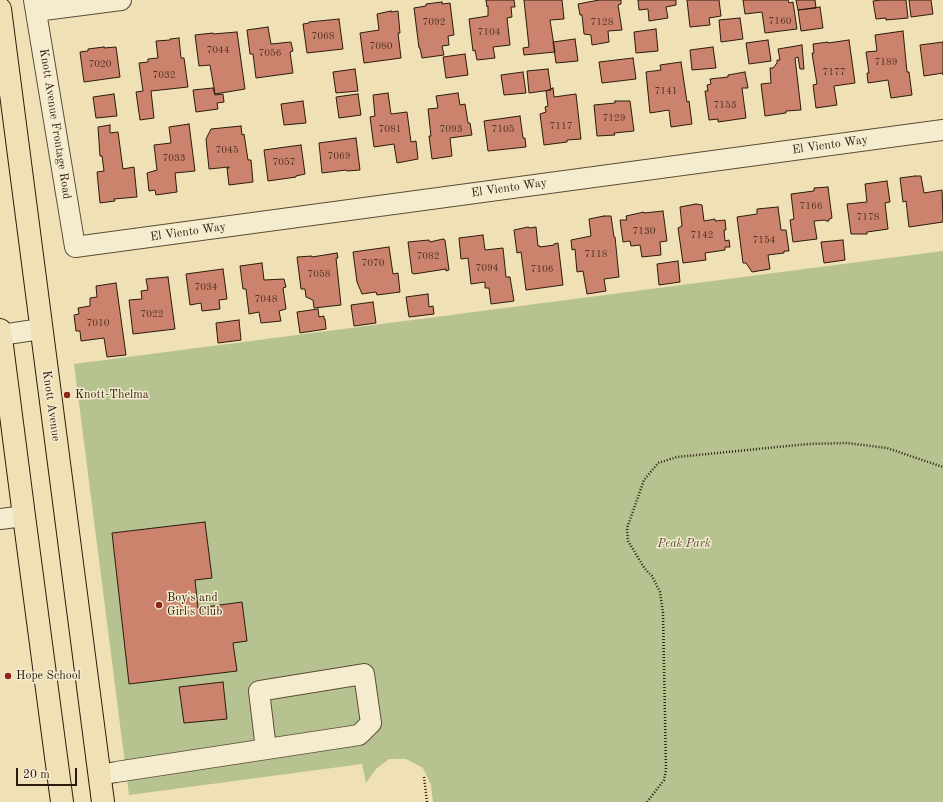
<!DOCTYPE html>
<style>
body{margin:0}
#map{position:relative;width:943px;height:802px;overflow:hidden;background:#f0e0b5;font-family:"Old Standard TT",serif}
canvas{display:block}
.scale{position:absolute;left:16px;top:768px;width:61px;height:18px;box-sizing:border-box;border:2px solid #2b1b0c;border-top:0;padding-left:5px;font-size:12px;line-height:14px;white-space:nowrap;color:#2b1b0c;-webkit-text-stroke:3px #f5ebcf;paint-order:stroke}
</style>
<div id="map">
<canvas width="943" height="802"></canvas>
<div class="scale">20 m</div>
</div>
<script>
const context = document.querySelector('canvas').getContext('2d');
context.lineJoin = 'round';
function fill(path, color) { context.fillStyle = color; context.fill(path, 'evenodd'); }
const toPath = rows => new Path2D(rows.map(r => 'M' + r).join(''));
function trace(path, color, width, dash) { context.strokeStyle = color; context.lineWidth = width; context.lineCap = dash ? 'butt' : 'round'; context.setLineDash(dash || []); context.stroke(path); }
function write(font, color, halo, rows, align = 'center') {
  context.font = font + ' "Old Standard TT",serif'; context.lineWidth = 3; context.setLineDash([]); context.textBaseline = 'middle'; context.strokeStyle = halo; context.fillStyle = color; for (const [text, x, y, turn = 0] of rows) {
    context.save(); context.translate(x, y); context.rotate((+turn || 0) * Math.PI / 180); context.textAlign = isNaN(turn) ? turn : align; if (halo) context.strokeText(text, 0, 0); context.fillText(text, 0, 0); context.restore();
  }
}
fill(toPath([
 [943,251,943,802,433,802,431,785,423,768,406,759,389,759,376,769,366,783,362,764,129,795,74,364]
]), '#b6c390');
const building = toPath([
 [486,0,514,0,515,7,511,7,512,17,507,18,510,45,493,47,495,58,477,60,475,50,473,51,469,19,488,16,488,6,487,7,486,0],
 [524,0,562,0,564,19,550,20,555,52,524,55,523,48,529,47,524,0],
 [599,0,621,0,621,4,618,5,622,30,608,31,609,42,592,45,591,35,584,34,582,15,580,15,578,4,599,0],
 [638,0,676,0,676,5,666,7,668,18,649,21,648,9,639,10,638,0],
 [687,0,719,0,721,16,709,18,710,25,690,27,687,0],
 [743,0,788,0,789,3,793,2,797,29,765,33,762,12,745,14,743,0],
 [796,0,815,0,816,8,798,10,796,0],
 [880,0,906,0,908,18,886,20,886,18,876,19,873,1,880,0],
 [909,0,931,0,933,14,911,17,909,0],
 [442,2,442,4,450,3,454,35,448,36,449,45,442,46,444,55,422,58,420,48,419,48,414,8,426,6,426,4,442,2],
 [820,7,823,28,801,31,798,10,820,7],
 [391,11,391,12,398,11,400,33,398,33,401,58,364,63,360,33,379,30,377,14,391,11],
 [740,18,743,39,721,42,719,20,740,18],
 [339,19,343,49,307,53,303,24,309,23,309,22,339,19],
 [268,27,271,44,291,42,293,51,290,52,293,73,256,78,253,54,250,54,247,30,268,27],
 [656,29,658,51,636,53,634,32,656,29],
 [903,31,907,72,909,72,912,95,891,98,888,80,868,83,867,73,869,73,866,52,877,51,875,35,903,31],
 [237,32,245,89,215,94,210,65,199,66,195,35,213,33,213,34,237,32],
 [179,38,181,58,184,58,188,87,151,91,154,118,140,120,136,92,143,91,139,63,148,62,148,59,158,58,156,41,170,40,170,39,179,38],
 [575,39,578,61,556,63,553,42,575,39],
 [768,40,771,61,749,64,746,43,768,40],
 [849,40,855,83,834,86,837,105,816,108,813,85,817,84,812,53,814,53,813,44,828,42,828,43,849,40],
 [943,42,943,75,943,73,924,76,920,45,943,42],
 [802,45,804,69,800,69,798,57,795,58,801,110,786,111,786,113,765,116,761,84,771,83,770,68,773,68,777,63,777,60,780,60,778,49,802,45],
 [104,47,104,48,116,47,120,77,84,82,80,52,88,51,88,49,104,47],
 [713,47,716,68,692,70,690,50,713,47],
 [465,54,468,75,446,78,443,57,465,54],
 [633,58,636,79,602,83,599,62,633,58],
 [681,62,687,102,689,101,692,124,671,127,669,110,650,113,646,72,661,70,660,65,681,62],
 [355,69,358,91,336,93,333,72,355,69],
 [548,69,551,90,529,93,527,71,548,69],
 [523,72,526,93,504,95,501,75,523,72],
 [745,72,748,88,742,88,746,118,718,122,718,119,709,120,705,91,708,91,707,85,711,84,710,79,728,77,728,75,745,72],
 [213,88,215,95,223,94,224,102,217,103,218,109,196,112,193,90,213,88],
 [553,88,554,97,576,94,581,139,567,140,567,142,544,145,540,114,546,112,545,107,548,106,546,91,553,88],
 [388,93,391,114,407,112,411,142,416,141,418,159,397,163,394,144,374,147,370,117,375,116,373,95,388,93],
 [458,93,460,105,465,104,468,123,470,123,472,135,450,138,452,156,432,159,429,136,431,136,428,109,438,108,436,96,458,93],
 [114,94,117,116,96,118,93,97,114,94],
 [358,94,361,115,339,118,336,97,358,94],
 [303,101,306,123,284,125,281,104,303,101],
 [615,101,630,101,634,131,614,133,615,135,597,136,594,105,615,103,615,101],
 [520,116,523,138,525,138,526,147,488,151,484,121,520,116],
 [189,124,195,171,175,173,177,192,156,195,155,190,149,191,147,173,157,170,154,145,171,143,169,127,189,124],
 [110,125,110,133,118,132,123,169,134,167,137,197,114,199,115,201,100,203,97,172,104,171,102,156,100,156,98,127,110,125],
 [241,126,242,135,244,134,248,160,251,160,253,182,229,185,227,168,229,168,229,167,209,169,206,139,211,129,241,126],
 [356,138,360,170,347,171,346,170,322,173,319,143,356,138],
 [301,145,305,174,296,176,296,177,268,181,264,150,301,145],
 [915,176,921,176,924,193,942,190,943,222,909,227,906,201,903,202,900,178,915,176],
 [887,181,890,202,885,203,888,229,867,232,867,234,851,234,847,204,867,202,865,184,887,181],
 [828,187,832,218,829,219,829,221,826,221,825,220,814,221,817,239,793,242,790,220,794,219,791,194,814,191,814,188,828,187],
 [696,204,702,205,704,221,715,219,715,221,725,220,726,230,724,230,725,241,729,240,730,247,725,247,725,250,705,253,706,260,683,263,678,228,682,226,680,207,696,204],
 [778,207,781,230,786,230,789,251,784,251,784,253,768,255,770,269,752,272,746,263,743,263,737,217,757,214,757,209,778,207],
 [663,211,667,241,660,242,661,255,642,257,640,245,631,246,630,241,623,242,620,220,627,220,626,216,644,212,644,213,663,211],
 [604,216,611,216,614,237,615,237,619,277,604,279,606,291,587,294,583,271,577,272,575,249,572,250,571,240,591,236,589,219,604,216],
 [528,227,529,228,536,227,538,246,540,246,540,247,554,245,554,244,558,243,563,285,526,290,521,252,517,253,514,230,528,227],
 [483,235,485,250,503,248,506,277,510,277,514,301,491,304,489,288,485,288,485,282,471,284,468,258,461,259,459,238,483,235],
 [443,239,445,240,449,270,446,271,446,269,414,274,412,273,408,242,429,240,430,242,443,239],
 [843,240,845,260,824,263,821,242,843,240],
 [389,247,393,274,398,273,400,292,377,295,376,292,362,294,357,282,353,252,389,247],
 [337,253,338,258,336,258,341,305,314,308,313,300,306,297,305,289,301,289,297,257,312,256,312,257,337,253],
 [678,261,680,282,659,285,657,264,678,261],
 [262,263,264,280,284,279,286,287,283,288,286,309,279,311,281,321,261,323,259,312,249,314,246,289,243,289,240,266,262,263],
 [223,269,227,299,219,300,220,309,202,311,201,303,190,305,186,274,223,269],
 [168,277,175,329,133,334,129,300,142,299,141,291,148,290,146,279,168,277],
 [116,283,126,355,107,357,104,338,81,341,80,331,76,331,74,315,79,314,78,308,90,306,90,298,97,297,96,286,116,283],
 [428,294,429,307,433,306,434,314,409,317,406,297,428,294],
 [373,302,376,323,354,326,351,305,373,302],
 [318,309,319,317,324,316,324,319,325,319,326,329,300,333,297,312,318,309],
 [239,320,241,340,218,343,216,323,239,320],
 [205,522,212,578,195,580,198,608,242,602,247,641,233,643,237,671,129,684,112,533,205,522],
 [223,682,227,719,184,723,179,687,223,682]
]);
fill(building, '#cc836e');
trace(building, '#2b1b0c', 1);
const minor = toPath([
 [34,0,75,247,943,130],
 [36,11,121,0],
 [0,335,41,329],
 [0,519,24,516],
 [99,775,116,772,359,735,371,723,364,674,259,691,266,749]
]);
const major = toPath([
 [0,9,103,802],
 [0,330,24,516,62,802]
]);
trace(minor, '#5c4c36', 22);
trace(major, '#2b1b0c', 24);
trace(toPath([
 [424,777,427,802],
 [647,802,664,780,666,770,663,613,660,592,652,576,645,569,628,541,627,528,644,480,658,463,677,457,808,444,847,443,887,448,943,467]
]), '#2b1b0c', 2.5, [1, 2]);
trace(minor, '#f5ebcf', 20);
trace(major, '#f0e0b5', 22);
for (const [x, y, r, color] of [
 [67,395,4,"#8f2418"],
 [159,605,4,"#8f2418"],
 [8,676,4,"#8f2418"]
]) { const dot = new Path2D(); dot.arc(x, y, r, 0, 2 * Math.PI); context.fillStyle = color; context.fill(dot); trace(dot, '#f5ebcf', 1.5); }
write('10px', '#533524', null, [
 ["7160",780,21],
 ["7092",434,22],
 ["7128",602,22],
 ["7104",489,32],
 ["7068",323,36],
 ["7080",381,46],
 ["7044",218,50],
 ["7056",270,53],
 ["7189",886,62],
 ["7020",100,64],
 ["7177",834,72],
 ["7032",164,75],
 ["7141",666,91],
 ["7153",725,105],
 ["7129",614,118],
 ["7117",561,126],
 ["7081",390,129],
 ["7093",451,129],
 ["7105",503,129],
 ["7045",227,150],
 ["7069",339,156],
 ["7033",174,158],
 ["7057",284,162],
 ["7166",811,206],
 ["7178",868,217],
 ["7130",644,231],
 ["7142",702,235],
 ["7154",764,240],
 ["7118",596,254],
 ["7082",428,256],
 ["7070",373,263],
 ["7094",487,268],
 ["7106",542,269],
 ["7058",319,274],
 ["7034",206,287],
 ["7048",266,299],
 ["7022",152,314],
 ["7010",98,323]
]);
write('12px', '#2b1b0c', '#f5ebcf', [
 ["Knott Avenue Frontage Road",55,124,81],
 ["El Viento Way",830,145,-8],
 ["El Viento Way",509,188,-8],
 ["El Viento Way",188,232,-8],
 ["Knott Avenue",51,406,82]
]);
write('12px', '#2b1b0c', '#f5ebcf', [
 ["Knott-Thelma",75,395],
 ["Boy's and",167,598],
 ["Girl's Club",167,612],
 ["Hope School",16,676]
], 'left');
write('italic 12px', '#554d34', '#f5ebcf', [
 ["Peak Park",684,544]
]);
</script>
